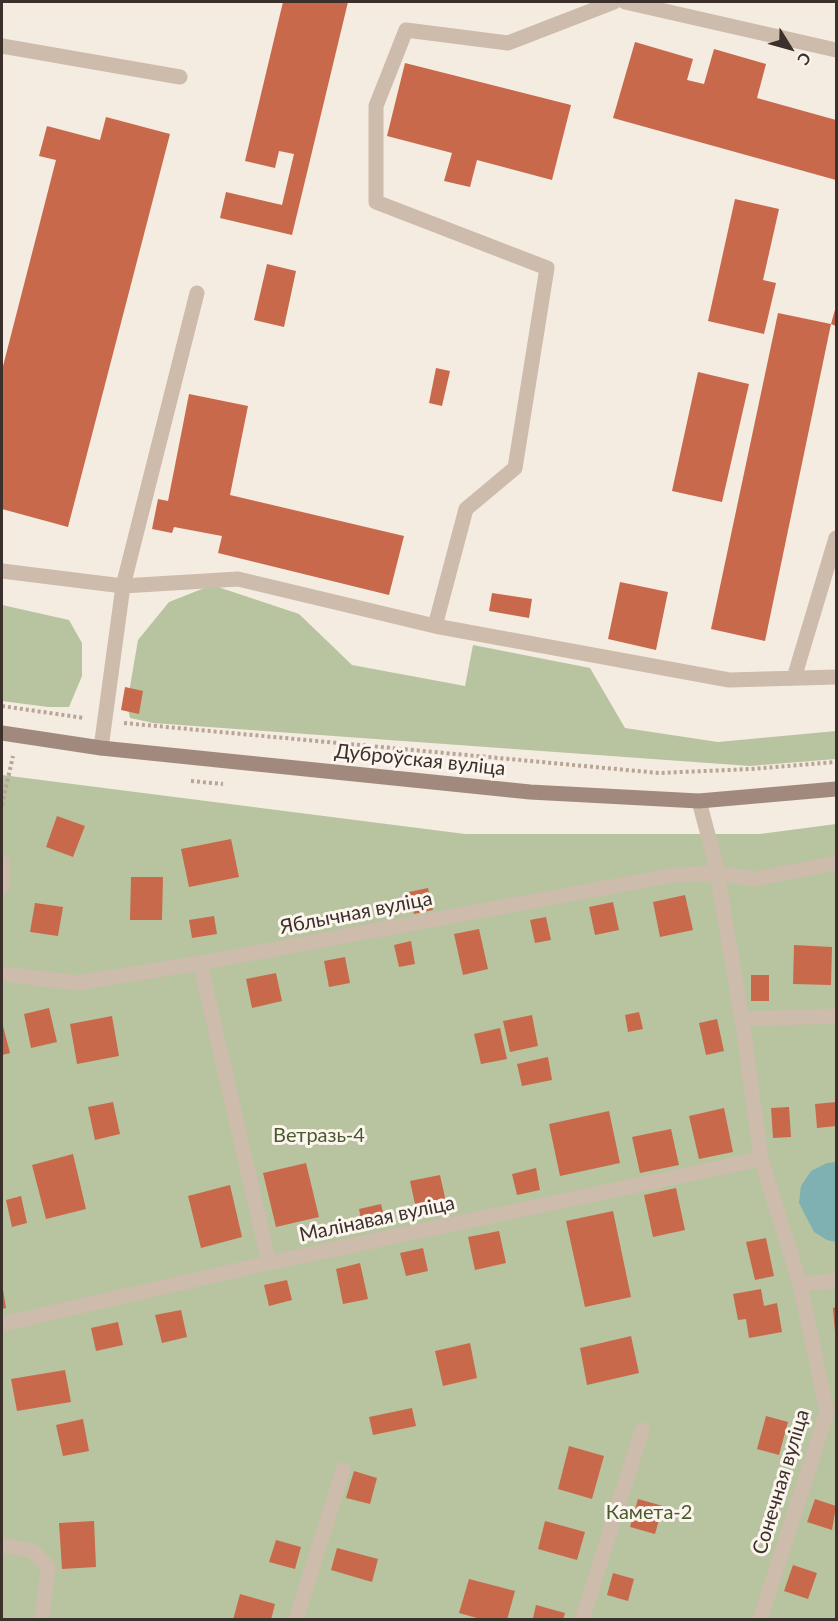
<!DOCTYPE html>
<meta charset="utf-8">
<style>
body{margin:0}
#map{position:relative;width:838px;height:1621px;overflow:hidden;background:#f4ebe1;font-family:Lato,sans-serif}
canvas{display:block}
.frame{position:absolute;inset:0;border:3px solid #3b302b;pointer-events:none}
.north{position:absolute;left:760px;top:18px;width:60px;height:60px;-webkit-text-stroke:4px #fbf5ee;paint-order:stroke;rotate:127deg;font-size:16px;font-weight:700;line-height:24px;text-align:center;color:#3b302b}
.north::after{content:'';display:block;margin:auto;width:21px;height:27px;background:#3b302b;clip-path:polygon(50% 0,100% 100%,50% 72%,0 100%)}
</style>
<div id="map">
<canvas width="838" height="1621"></canvas>
<div class="frame"></div>
<div class="north">С</div>
</div>
<script>
const context = document.querySelector('canvas').getContext('2d');
context.lineJoin = 'round';
function fill(path, color) { context.fillStyle = color; context.fill(path, 'evenodd'); }
const toPath = rows => new Path2D(rows.map(r => 'M' + r).join(''));
function trace(path, color, width, dash) { context.strokeStyle = color; context.lineWidth = width; context.lineCap = dash ? 'butt' : 'round'; context.setLineDash(dash || []); context.stroke(path); }
function write(font, color, halo, rows, align = 'center') {
  context.font = font + ' Lato,sans-serif'; context.lineWidth = 6; context.setLineDash([]); context.textBaseline = 'middle'; context.strokeStyle = halo; context.fillStyle = color; for (const [text, x, y, turn = 0] of rows) {
    context.save(); context.translate(x, y); context.rotate((+turn || 0) * Math.PI / 180); context.textAlign = isNaN(turn) ? turn : align; if (halo) context.strokeText(text, 0, 0); context.fillText(text, 0, 0); context.restore();
  }
}
fill(toPath([
 [212,585,299,614,352,665,465,686,473,645,590,668,625,728,718,742,836,731,836,759,750,766,153,723,130,718,127,704,138,640,169,602],
 [2,605,69,620,82,643,82,676,69,707,48,707,2,701],
 [2,775,465,834,760,834,836,824,836,1619,2,1620]
]), '#b8c4a0');
fill(toPath([
 [836,1162,836,1242,827,1240,814,1232,799,1203,801,1186,811,1171,827,1163]
]), '#7fb0b2');
fill(toPath([
 [283,2,348,2,292,235,220,218,226,192,282,205,294,154,279,151,275,168,245,161],
 [635,42,693,59,687,80,704,84,714,49,766,64,757,98,836,120,836,180,613,118],
 [405,63,571,105,552,180,477,160,470,187,444,181,452,153,387,136],
 [106,117,170,134,68,527,2,509,2,370,56,160,39,156,47,126,100,140],
 [735,199,779,209,763,280,776,283,764,334,708,321],
 [267,264,296,271,284,327,254,320],
 [836,306,836,326,831,324],
 [778,313,831,324,765,641,711,629],
 [436,368,450,371,442,406,429,403],
 [698,372,749,384,722,502,672,491],
 [189,394,248,406,230,495,404,536,389,595,218,553,222,536,174,527,172,533,152,529,158,499,168,501],
 [620,582,668,592,656,650,608,639],
 [492,593,532,599,529,618,489,611],
 [125,687,143,691,139,714,121,710],
 [57,816,85,826,73,857,46,847],
 [231,839,239,877,189,887,181,849],
 [131,877,163,877,162,920,130,920],
 [428,888,433,910,414,914,409,892],
 [685,895,693,930,660,937,653,902],
 [613,902,619,930,595,935,589,907],
 [35,903,63,907,58,936,30,932],
 [214,916,217,934,192,938,189,920],
 [546,917,551,940,535,943,530,920],
 [479,929,488,969,463,975,454,934],
 [411,941,415,964,399,967,394,945],
 [794,945,832,947,831,985,793,984],
 [345,957,350,983,329,987,324,961],
 [276,973,282,1001,252,1008,246,979],
 [751,975,769,975,769,1001,751,1001],
 [49,1008,57,1042,31,1048,24,1014],
 [639,1012,643,1029,628,1032,625,1015],
 [532,1015,538,1046,510,1052,503,1021],
 [112,1016,119,1056,77,1064,70,1024],
 [717,1019,724,1051,706,1055,699,1023],
 [2,1022,10,1053,2,1055],
 [500,1028,507,1059,481,1064,474,1034],
 [548,1057,552,1080,522,1086,517,1064],
 [113,1102,120,1134,95,1140,88,1107],
 [836,1102,836,1126,817,1128,815,1104],
 [789,1107,791,1137,773,1138,771,1108],
 [724,1108,733,1152,699,1159,689,1116],
 [609,1111,620,1163,560,1176,549,1124],
 [671,1129,679,1165,640,1173,632,1137],
 [73,1154,86,1209,46,1219,32,1165],
 [306,1163,319,1217,276,1227,263,1173],
 [536,1168,540,1190,517,1195,512,1174],
 [440,1175,448,1211,418,1218,410,1181],
 [230,1185,242,1237,201,1248,188,1196],
 [676,1188,685,1230,653,1237,644,1195],
 [21,1196,27,1223,12,1227,6,1200],
 [381,1204,386,1225,363,1230,359,1209],
 [613,1211,631,1297,585,1307,566,1221],
 [499,1231,506,1263,475,1270,468,1237],
 [766,1238,774,1276,755,1280,746,1242],
 [423,1248,428,1271,406,1276,400,1253],
 [360,1263,368,1299,343,1304,336,1269],
 [287,1280,292,1300,269,1306,264,1285],
 [761,1289,764,1306,777,1303,782,1332,749,1338,746,1319,738,1320,733,1294],
 [3,1290,6,1308,2,1309,2,1291],
 [836,1307,836,1331,835,1332,833,1308],
 [181,1310,187,1337,162,1343,155,1315],
 [118,1322,123,1345,96,1351,91,1328],
 [631,1336,639,1373,587,1385,580,1348],
 [470,1343,477,1378,443,1386,435,1351],
 [65,1370,71,1402,17,1411,11,1379],
 [412,1408,416,1426,373,1435,369,1417],
 [766,1416,788,1422,779,1455,757,1449],
 [83,1419,89,1451,63,1456,56,1425],
 [569,1446,604,1456,592,1499,558,1489],
 [354,1471,377,1478,370,1504,346,1498],
 [638,1499,663,1506,655,1534,630,1527],
 [815,1499,836,1506,832,1530,807,1522],
 [94,1521,96,1567,62,1569,59,1523],
 [545,1521,585,1532,577,1560,538,1549],
 [276,1540,301,1547,295,1569,269,1562],
 [337,1548,378,1559,372,1582,331,1570],
 [793,1565,817,1573,808,1599,784,1591],
 [613,1573,634,1579,628,1601,607,1595],
 [469,1579,515,1591,507,1620,484,1620,459,1613],
 [240,1594,275,1604,271,1620,233,1620],
 [536,1605,565,1613,563,1620,533,1618]
]), '#c8694b');
trace(toPath([
 [2,706,84,718],
 [124,723,659,773,751,769,836,762],
 [191,781,223,784],
 [2,805,13,756]
]), '#b9a596', 4, [3, 3]);
trace(toPath([
 [625,2,836,50],
 [2,46,180,77],
 [197,293,123,586,238,579,435,626,729,680,836,677],
 [2,571,123,586,101,748],
 [435,626,466,509,515,468,547,268,376,202,376,106,406,30,508,43,614,2],
 [794,678,836,538],
 [699,801,715,861,742,1019,761,1159,800,1284,827,1412,760,1620],
 [2,862,2,887],
 [200,963,269,1263],
 [2,974,77,983,200,963,674,875,717,873,754,879,836,863],
 [742,1019,836,1016],
 [800,1284,836,1281],
 [2,1324,269,1263,761,1159],
 [2,1545,33,1551,48,1567,42,1620],
 [296,1620,343,1470],
 [582,1620,642,1430]
]), '#cdbbac', 15);
trace(toPath([
 [2,733,101,748,530,792,699,801,836,789]
]), '#a18a7d', 15);
write('20px', '#3b302b', '#fbf5ee', [
 ["Дуброўская вуліца",420,760,6],
 ["Яблычная вуліца",356,913,-11],
 ["Малінавая вуліца",377,1219,-12],
 ["Сонечная вуліца",781,1482,-73]
]);
write('20px', '#4a5a2e', '#fbf5ee', [
 ["Ветразь-4",319,1136],
 ["Камета-2",649,1513]
]);
</script>
